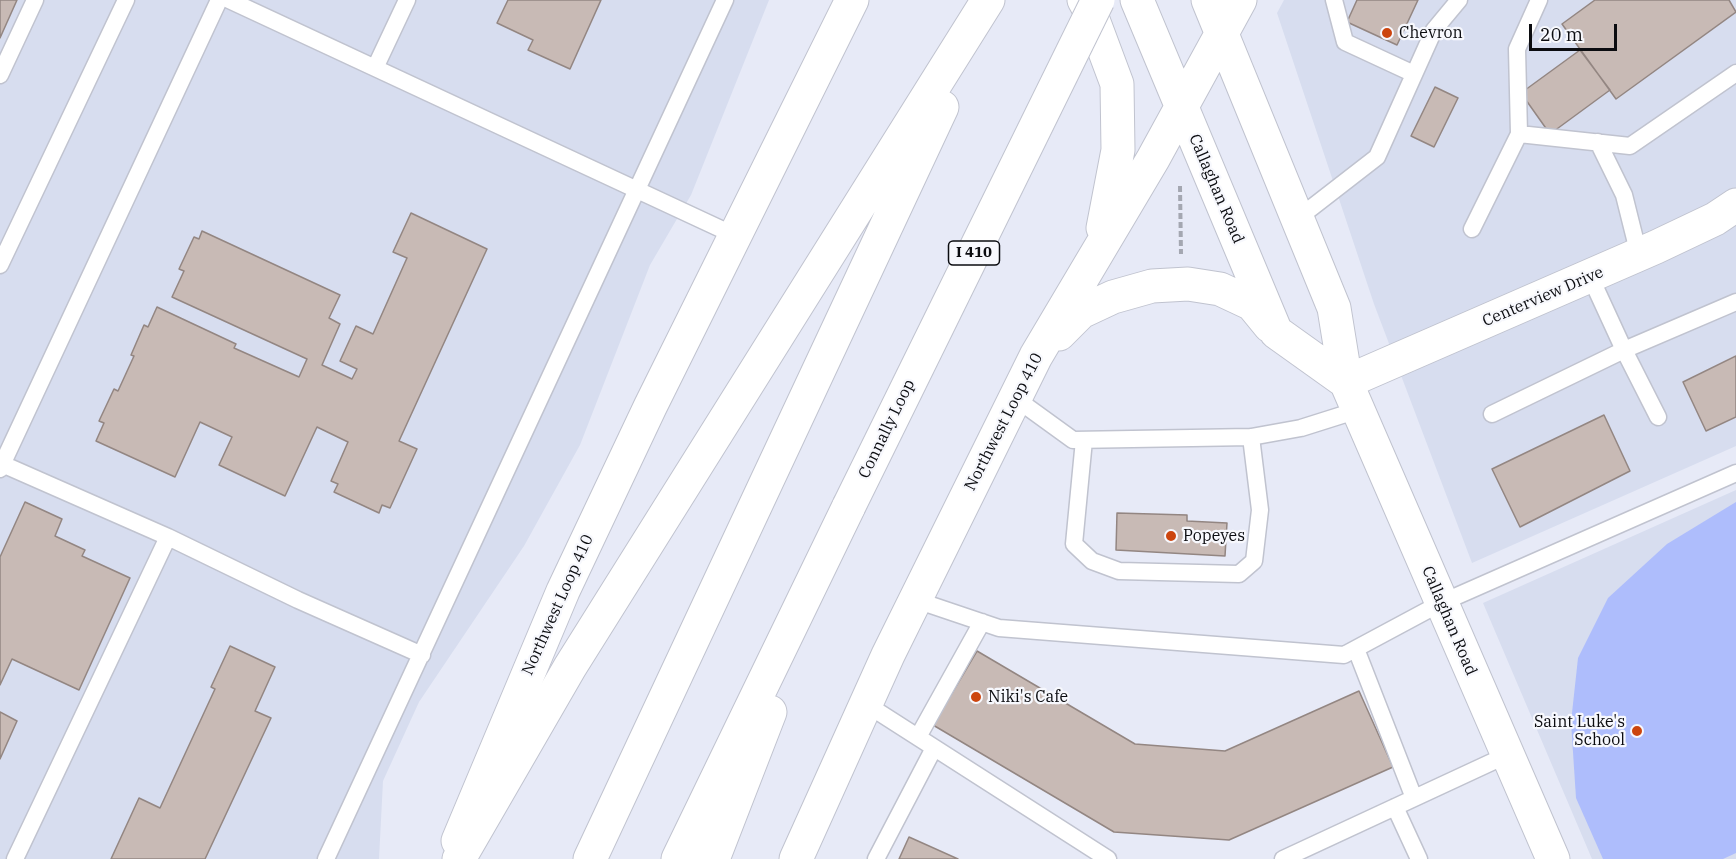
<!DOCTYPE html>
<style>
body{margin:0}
#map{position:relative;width:1736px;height:859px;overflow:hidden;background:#e7eaf7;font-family:"IBM Plex Serif",serif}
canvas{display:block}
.scale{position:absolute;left:1529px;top:24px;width:88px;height:27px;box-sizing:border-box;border:3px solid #0b0c10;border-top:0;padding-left:8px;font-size:18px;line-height:21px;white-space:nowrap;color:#0b0c10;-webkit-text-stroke:4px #f7f8fd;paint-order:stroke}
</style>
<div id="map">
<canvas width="1736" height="859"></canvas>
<div class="scale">20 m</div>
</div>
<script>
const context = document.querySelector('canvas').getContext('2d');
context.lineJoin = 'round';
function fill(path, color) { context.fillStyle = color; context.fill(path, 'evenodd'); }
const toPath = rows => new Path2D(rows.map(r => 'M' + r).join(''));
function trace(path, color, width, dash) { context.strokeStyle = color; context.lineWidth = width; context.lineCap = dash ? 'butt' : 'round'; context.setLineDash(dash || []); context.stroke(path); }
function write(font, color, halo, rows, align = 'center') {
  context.font = font + ' "IBM Plex Serif",serif'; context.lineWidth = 4.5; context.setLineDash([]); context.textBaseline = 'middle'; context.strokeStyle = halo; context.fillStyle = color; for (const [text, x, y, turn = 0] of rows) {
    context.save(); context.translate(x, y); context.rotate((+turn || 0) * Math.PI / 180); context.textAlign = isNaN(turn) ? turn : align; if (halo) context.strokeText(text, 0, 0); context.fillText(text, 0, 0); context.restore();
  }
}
fill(toPath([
 [0,0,769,0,691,195,650,265,580,445,524,546,419,702,383,781,379,859,0,859],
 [1284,0,1736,0,1736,446,1472,563,1374,304,1277,13],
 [1736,490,1736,859,1592,859,1483,603]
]), '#d7ddef');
fill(toPath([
 [1736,502,1736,853,1723,859,1603,859,1576,798,1571,722,1578,658,1608,598,1667,544]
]), '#aebdfc');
const building = toPath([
 [0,0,17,0,0,38,0,0],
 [508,0,601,0,570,69,528,50,533,40,497,23,508,0],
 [1357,0,1418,0,1397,45,1347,22,1357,0],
 [1595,0,1729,0,1736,12,1616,99,1562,24,1595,0],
 [1580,50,1610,90,1550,134,1521,93,1580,50],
 [1435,87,1458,98,1434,147,1411,136,1435,87],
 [411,213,487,249,399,441,417,449,390,508,382,505,379,513,334,492,338,484,331,481,348,442,317,427,285,496,219,465,232,437,200,422,175,477,96,441,104,423,99,421,114,389,118,391,134,356,131,355,144,325,148,327,157,307,236,344,234,348,299,377,307,359,172,297,184,271,179,269,194,237,199,239,202,231,340,295,329,318,340,324,322,365,352,379,357,369,340,361,356,326,373,334,407,258,393,252,411,213],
 [1736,356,1736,417,1706,431,1683,382,1736,356],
 [1604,415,1630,471,1520,527,1492,469,1604,415],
 [25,502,62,519,55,536,85,550,82,556,130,578,79,690,12,659,0,685,0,557,25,502],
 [1117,513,1187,515,1187,521,1227,523,1225,556,1116,550,1117,513],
 [230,646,275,667,255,711,271,718,205,859,111,859,139,798,160,808,215,689,211,687,230,646],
 [977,651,1135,744,1225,751,1359,691,1393,767,1229,840,1114,832,933,725,977,651],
 [0,712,17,721,0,759,0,712],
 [909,837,958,859,899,859,909,837]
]);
fill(building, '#c8bab5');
trace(building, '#938682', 1.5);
const lane = toPath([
 [229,0,736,236],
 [1334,0,1345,42,1414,74],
 [375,68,407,0],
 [0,75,35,0],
 [1519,134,1517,49,1539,0],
 [1598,142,1624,195,1639,255],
 [1297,219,1377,157,1434,30,1459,0],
 [1472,229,1519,134,1630,146,1736,73],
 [0,265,126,0],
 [1015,398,1073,440,1251,437,1301,428,1358,410],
 [1492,414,1624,350,1590,276],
 [1658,417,1624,350,1736,302],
 [1084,440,1074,544,1092,561,1119,571,1239,574,1254,561,1260,510,1251,437],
 [0,463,168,537,15,859],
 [0,469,219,0],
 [168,537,298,600,422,655],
 [916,600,999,628,1344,655,1441,603,1736,473],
 [1356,649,1414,798],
 [866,704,1108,859],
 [918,737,982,622],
 [1395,807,1419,859],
 [326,859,725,0],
 [876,859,934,748],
 [1283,859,1507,755]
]);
const street = toPath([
 [1346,382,1656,247,1715,219,1736,205]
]);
const secondary = toPath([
 [1084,0,1089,9,1117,84,1118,150,1103,228],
 [1137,0,1276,332,1346,382],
 [1208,0,1334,308,1346,382,1553,859],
 [1059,334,1081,312,1113,297,1152,286,1188,284,1220,289,1252,304,1270,326],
 [458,841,563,591,650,407,852,0],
 [796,859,888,655,1036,356,1153,159,1240,0]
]);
const highway = toPath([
 [459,859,570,667,988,0],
 [590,859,942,107],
 [678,859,849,506],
 [713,859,770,712]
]);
trace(lane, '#c0c3cf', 19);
trace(street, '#c0c3cf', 35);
trace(secondary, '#c0c3cf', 35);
trace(highway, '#c0c3cf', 35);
trace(toPath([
 [1180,186,1181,254]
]), '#a4a7b1', 4, [6, 3]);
trace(lane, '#fff', 16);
trace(street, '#fff', 33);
trace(secondary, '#fff', 33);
trace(highway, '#fff', 33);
const highwayBridge = toPath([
 [849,506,1098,0]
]);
trace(highwayBridge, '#c0c3cf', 35, []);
trace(highwayBridge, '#fff', 33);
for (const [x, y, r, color] of [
 [1387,33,6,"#cc450e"],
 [1171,536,6,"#cc450e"],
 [976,697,6,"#cc450e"],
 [1637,731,6,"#cc450e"]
]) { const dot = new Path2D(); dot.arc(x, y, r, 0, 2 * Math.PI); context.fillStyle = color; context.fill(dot); trace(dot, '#f7f8fd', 2); }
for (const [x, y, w] of [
 [974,253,51]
]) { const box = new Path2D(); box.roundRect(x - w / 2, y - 12, w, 24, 4.5); context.fillStyle = '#f7f8fd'; context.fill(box); trace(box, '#0b0c10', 1.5); }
write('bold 15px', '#0b0c10', null, [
 ["I 410",974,253]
]);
write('16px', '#0b0c10', '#f7f8fd', [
 ["Chevron",1399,33],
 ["Popeyes",1183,536],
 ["Niki's Cafe",988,697],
 ["Saint Luke's",1625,722,"right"],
 ["School",1625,740,"right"]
], 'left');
write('16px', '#0b0c10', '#f7f8fd', [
 ["Callaghan Road",1216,189,67],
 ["Centerview Drive",1543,297,-23],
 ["Northwest Loop 410",1004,422,-63],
 ["Connally Loop",887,429,-64],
 ["Northwest Loop 410",558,605,-66],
 ["Callaghan Road",1449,621,67]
]);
</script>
